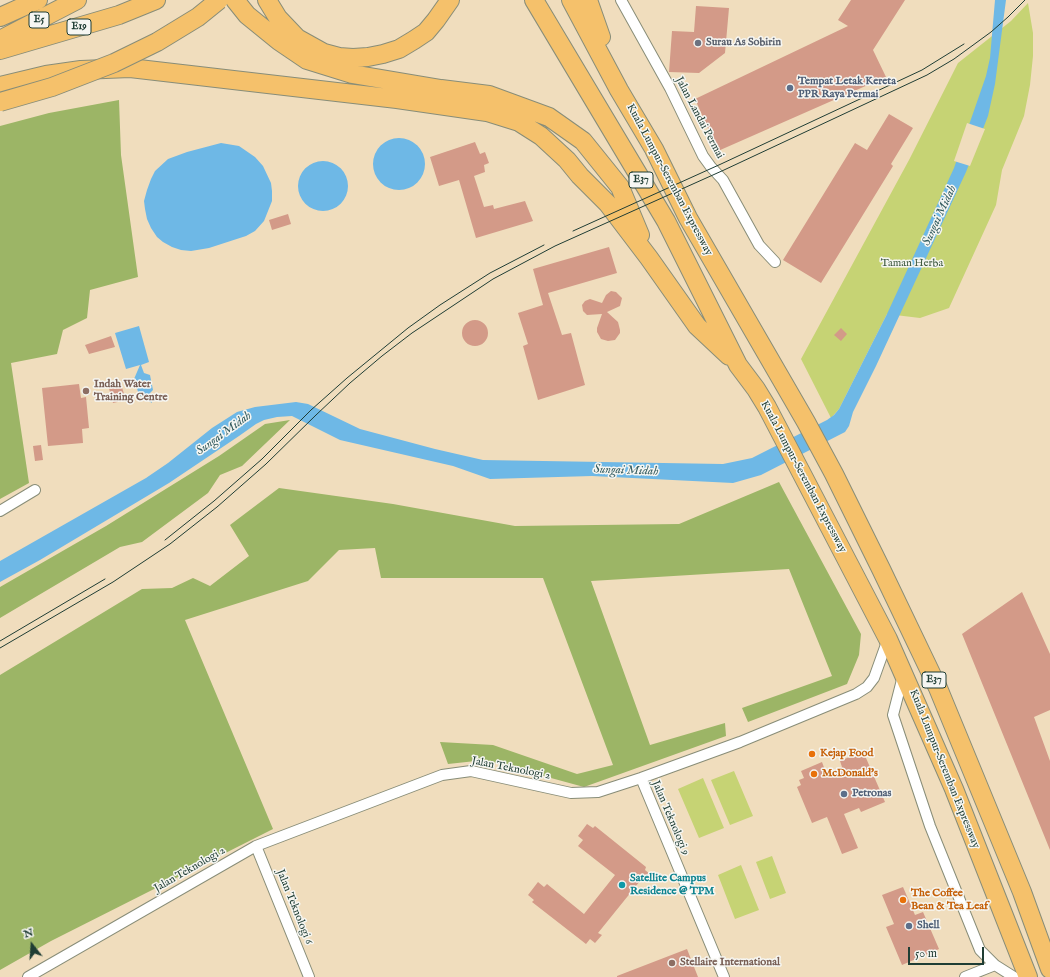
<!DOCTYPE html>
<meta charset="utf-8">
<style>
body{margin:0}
#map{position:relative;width:1050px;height:977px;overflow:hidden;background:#f0ddbd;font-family:"IM FELL English",serif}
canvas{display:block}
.north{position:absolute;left:12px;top:925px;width:40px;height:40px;-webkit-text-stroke:3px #f6f6f2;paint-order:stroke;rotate:343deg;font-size:11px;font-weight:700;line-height:16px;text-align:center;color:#1f3d34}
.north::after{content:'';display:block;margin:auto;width:14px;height:18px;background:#1f3d34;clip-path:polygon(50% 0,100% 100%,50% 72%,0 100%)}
.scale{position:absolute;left:908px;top:947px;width:76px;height:18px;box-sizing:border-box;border:2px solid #1f3d34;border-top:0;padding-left:5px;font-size:12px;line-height:14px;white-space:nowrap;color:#1f3d34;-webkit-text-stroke:3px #f6f6f2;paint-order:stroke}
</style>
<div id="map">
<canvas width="1050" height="977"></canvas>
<div class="north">N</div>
<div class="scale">50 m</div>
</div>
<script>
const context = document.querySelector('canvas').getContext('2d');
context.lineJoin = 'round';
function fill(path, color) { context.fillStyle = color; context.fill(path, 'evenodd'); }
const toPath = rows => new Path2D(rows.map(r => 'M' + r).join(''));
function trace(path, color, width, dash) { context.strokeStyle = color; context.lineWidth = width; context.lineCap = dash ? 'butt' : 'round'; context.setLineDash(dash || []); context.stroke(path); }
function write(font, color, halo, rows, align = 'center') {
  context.font = font + ' "IM FELL English",serif'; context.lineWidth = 3; context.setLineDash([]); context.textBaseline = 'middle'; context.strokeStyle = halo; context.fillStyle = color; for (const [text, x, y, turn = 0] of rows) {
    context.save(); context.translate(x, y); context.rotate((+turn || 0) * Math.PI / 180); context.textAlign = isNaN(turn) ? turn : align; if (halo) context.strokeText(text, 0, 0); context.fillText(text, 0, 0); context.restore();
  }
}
fill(toPath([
 [1028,3,1033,33,1033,56,1030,85,1024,116,1002,170,996,205,949,308,920,318,887,314,839,409,831,418,801,359,909,160,958,63,1011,21],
 [734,771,753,816,730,825,711,780],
 [703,778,724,828,699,838,678,789],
 [772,856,786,893,770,899,756,862],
 [741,865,759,910,735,919,718,875]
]), '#c6d374');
fill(toPath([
 [119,100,121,155,138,277,90,290,87,318,63,330,57,354,11,363,29,483,0,499,0,126,49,113],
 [290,420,242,466,220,475,208,493,142,542,120,547,0,618,0,587,106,526,219,456,265,424],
 [779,482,861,634,859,655,847,684,748,722,742,708,832,676,789,569,591,581,650,745,725,723,726,736,584,787,485,760,448,764,440,742,493,745,577,774,613,765,543,578,381,578,375,548,339,550,308,581,185,620,273,829,51,941,0,970,0,675,142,589,172,588,193,578,210,586,249,556,230,525,279,488,393,504,515,526,679,524]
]), '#9cb566');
fill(toPath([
 [995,0,1006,0,995,84,988,116,966,172,876,366,853,412,849,426,845,432,761,475,733,483,592,476,490,479,453,466,340,440,292,416,277,417,264,420,256,424,239,436,169,483,40,560,0,582,0,561,146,478,168,463,212,428,237,412,255,407,296,402,308,404,360,429,435,449,483,460,723,464,752,458,827,420,834,415,839,409,887,314,954,168,986,76,990,58],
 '373 164a26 26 0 1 1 52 0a26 26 0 1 1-52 0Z',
 [221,143,239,146,255,157,263,166,271,183,272,191,272,201,264,221,255,231,246,236,209,248,191,251,181,250,172,247,163,242,157,237,151,228,147,219,145,209,144,201,147,190,151,179,155,171,168,159,187,152],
 '298 186a25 25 0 1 1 50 0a25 25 0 1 1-50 0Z',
 [139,326,149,362,141,365,144,373,150,375,153,390,150,393,152,403,139,395,134,379,140,365,126,369,115,333]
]), '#6eb8e6');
fill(toPath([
 [967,123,985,129,970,166,954,161]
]), '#f0ddbd');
fill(toPath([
 [851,0,905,0,873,50,886,77,718,151,695,99,848,26,838,20],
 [696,6,729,8,725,53,699,73,669,72,672,31,694,32],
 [889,114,913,128,891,164,893,166,821,283,783,260,855,143,867,150],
 [475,142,480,154,485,152,489,163,484,165,485,172,474,176,484,207,493,205,494,209,525,201,533,221,476,238,459,180,439,186,430,157],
 [288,214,291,224,272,230,269,220],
 [609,247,617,273,548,293,562,335,571,333,585,385,538,400,523,346,528,344,518,313,543,305,533,269],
 [611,291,616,292,622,298,620,306,607,312,618,322,620,330,620,333,615,340,608,341,601,339,597,332,597,328,602,314,587,315,583,311,582,305,585,301,590,299,602,303,606,295],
 '462 333a13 13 0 1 1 26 0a13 13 0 1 1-26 0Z',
 [841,328,847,334,841,341,834,335],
 [111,336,115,347,89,354,85,345],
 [120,381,126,400,113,403,108,385],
 [79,384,81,398,86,397,89,428,82,429,83,443,48,446,42,388],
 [41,445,43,460,35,461,33,446],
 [1022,592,1050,654,1050,710,1034,717,1050,761,1050,850,962,634],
 [863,751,885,802,861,812,859,808,844,814,858,848,842,854,827,817,812,823,797,787,801,785,799,780,804,778,801,771,822,762,826,773,842,767,840,761],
 [587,824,593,828,595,826,646,867,645,870,650,874,644,882,640,881,598,933,602,935,595,943,590,939,586,944,532,902,534,900,528,895,538,882,544,887,547,884,584,914,615,875,578,846,583,840,578,836],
 [903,887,915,915,923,912,939,949,902,965,886,927,894,924,882,895],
 [687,949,698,977,617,977,617,976]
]), '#d39a88');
const minor = toPath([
 [621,0,670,88,703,156,711,167,723,180,759,245,775,262],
 [0,511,35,490],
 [903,676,893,715,930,826,980,950,995,965,1014,977],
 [641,778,724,977],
 [256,846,309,977],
 [28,977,256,846,442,775,471,771,571,793,598,792,641,778,740,742,856,694,867,687,874,678,888,639],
 [965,977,995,965]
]);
const motorway = toPath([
 [235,0,247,15,279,41,307,60,352,74,441,89,489,95,549,117,583,141,620,187,640,235],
 [267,0,278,18,297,38,324,53,339,57,353,58,368,57,383,54,399,49,414,40,426,32,436,20,450,0],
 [534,0,666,221,738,365,756,389,767,407,888,639,954,789,1028,977],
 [571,0,619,90,654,149,688,218,806,422,834,474,881,569,938,688,1022,892,1050,969],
 [588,0,601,37],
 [0,17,38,0],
 [0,40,77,0],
 [0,50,119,15,156,0],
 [0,86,46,75,81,70,130,68,397,99,487,112,519,122,541,136,567,160,580,176,608,204,649,258,697,326,729,356]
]);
trace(minor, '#888d78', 12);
trace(motorway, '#888d78', 20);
trace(minor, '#fff', 10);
trace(motorway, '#f5c16b', 18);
trace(toPath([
 [573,231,721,164,922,70,964,44],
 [165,540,214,501,262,459,311,410,347,378,408,328,440,305,490,273,544,245],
 [0,641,105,579],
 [0,648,113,582,170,544,217,507,266,464,316,415,350,383,382,356,412,333,493,279,555,246,724,170,927,75,954,59,991,32,1008,17,1025,0]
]), '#1f3d34', 1);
const motorwayBridge = toPath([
 [0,102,52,87,114,63,157,42,198,17,219,0]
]);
trace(motorwayBridge, '#888d78', 20, []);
trace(motorwayBridge, '#f5c16b', 18);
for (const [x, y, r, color] of [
 [698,43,4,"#6b7280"],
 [790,88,4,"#5c6f8a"],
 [86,391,4,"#8d6e63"],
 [812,754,4,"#e8710a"],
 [814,774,4,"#e8710a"],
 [844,794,4,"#5c6f8a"],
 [622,885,4,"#0f9aa8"],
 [903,900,4,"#e8710a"],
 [909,926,4,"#5c6f8a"],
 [672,963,4,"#8d6e63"]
]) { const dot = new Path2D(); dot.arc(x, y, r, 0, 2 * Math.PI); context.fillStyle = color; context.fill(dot); trace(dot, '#f6f6f2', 1.5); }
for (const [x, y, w] of [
 [39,20,20],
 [79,27,24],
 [641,180,24],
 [934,680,24]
]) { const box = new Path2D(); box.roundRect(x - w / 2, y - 8, w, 16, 3); context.fillStyle = '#f6f6f2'; context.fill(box); trace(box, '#1f3d34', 1); }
write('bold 10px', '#1f3d34', null, [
 ["E5",39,20],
 ["E19",79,27],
 ["E37",641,180],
 ["E37",934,680]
]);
write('bold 11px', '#5b616d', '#f6f6f2', [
 ["Surau As Sobirin",706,43]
], 'left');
write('bold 11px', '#4e5e75', '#f6f6f2', [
 ["Tempat Letak Kereta",798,82],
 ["PPR Raya Permai",798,95],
 ["Petronas",852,794],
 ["Shell",917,926]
], 'left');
write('11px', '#1f3d34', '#f6f6f2', [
 ["Jalan Landai Permai",699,118,62],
 ["Kuala Lumpur–Seremban Expressway",669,180,62],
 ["Kuala Lumpur–Seremban Expressway",803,477,62],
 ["Jalan Teknologi 2",511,769,11],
 ["Kuala Lumpur–Seremban Expressway",944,769,68],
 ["Jalan Teknologi 9",670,818,67],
 ["Jalan Teknologi 2",190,870,-30],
 ["Jalan Teknologi 6",294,907,68]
]);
write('11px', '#405b41', '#f6f6f2', [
 ["Taman Herba",912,264]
]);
write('bold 11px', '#785e54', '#f6f6f2', [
 ["Indah Water",94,385],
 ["Training Centre",94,398],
 ["Stellaire International",680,963]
], 'left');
write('bold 11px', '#c56008', '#f6f6f2', [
 ["Kejap Food",820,754],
 ["McDonald's",822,774],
 ["The Coffee",911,894],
 ["Bean & Tea Leaf",911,907]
], 'left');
write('bold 11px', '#0d838f', '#f6f6f2', [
 ["Satellite Campus",630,879],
 ["Residence @ TPM",630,892]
], 'left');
write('italic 12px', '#335c60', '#f6f6f2', [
 ["Sungai Midah",940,216,-65],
 ["Sungai Midah",224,434,-36],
 ["Sungai Midah",626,471,2]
]);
</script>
